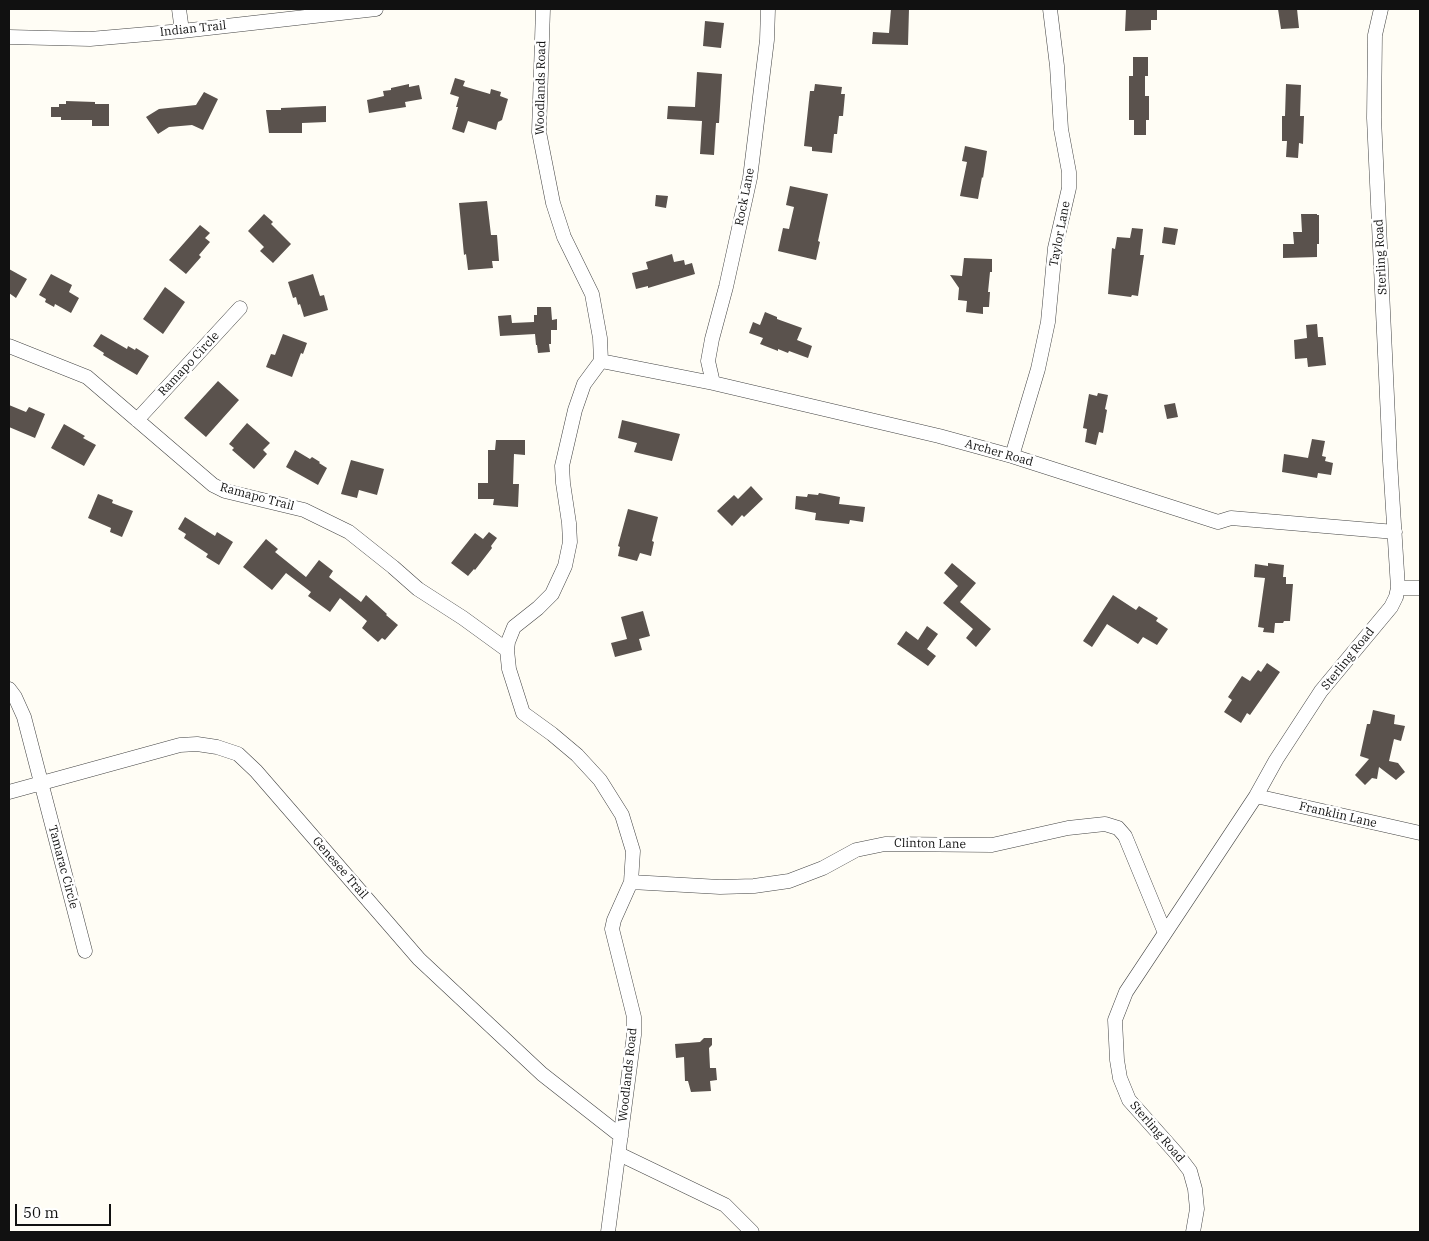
<!DOCTYPE html>
<style>
body{margin:0}
#map{position:relative;width:1429px;height:1241px;overflow:hidden;background:#fffdf5;font-family:"IBM Plex Serif",serif}
canvas{display:block}
.frame{position:absolute;inset:0;border:10px solid #111;pointer-events:none}
.scale{position:absolute;left:15px;top:1204px;width:96px;height:22px;box-sizing:border-box;border:2px solid #111;border-top:0;padding-left:6px;font-size:15px;line-height:18px;white-space:nowrap;color:#111;-webkit-text-stroke:4px #fff;paint-order:stroke}
</style>
<div id="map">
<canvas width="1429" height="1241"></canvas>
<div class="frame"></div>
<div class="scale">50 m</div>
</div>
<script>
const context = document.querySelector('canvas').getContext('2d');
context.lineJoin = 'round';
function fill(path, color) { context.fillStyle = color; context.fill(path, 'evenodd'); }
const toPath = rows => new Path2D(rows.map(r => 'M' + r).join(''));
function trace(path, color, width, dash) { context.strokeStyle = color; context.lineWidth = width; context.lineCap = dash ? 'butt' : 'round'; context.setLineDash(dash || []); context.stroke(path); }
function write(font, color, halo, rows, align = 'center') {
  context.font = font + ' "IBM Plex Serif",serif'; context.lineWidth = 5; context.setLineDash([]); context.textBaseline = 'middle'; context.strokeStyle = halo; context.fillStyle = color; for (const [text, x, y, turn = 0] of rows) {
    context.save(); context.translate(x, y); context.rotate((+turn || 0) * Math.PI / 180); context.textAlign = isNaN(turn) ? turn : align; if (halo) context.strokeText(text, 0, 0); context.fillText(text, 0, 0); context.restore();
  }
}
fill(toPath([
 [891,9,909,9,908,45,872,44,873,32,889,33],
 [1126,9,1157,9,1157,20,1151,20,1151,30,1125,31],
 [1278,9,1297,9,1299,28,1281,29],
 [705,21,724,23,721,48,703,46],
 [1133,57,1148,57,1148,76,1145,76,1145,96,1149,96,1149,120,1146,120,1146,135,1134,135,1134,120,1129,120,1129,76,1133,76],
 [697,72,722,74,719,123,716,123,714,155,700,154,702,121,667,119,668,106,695,107],
 [455,78,465,81,463,86,490,94,491,89,501,92,500,96,508,99,502,120,498,122,496,130,468,121,464,133,452,129,458,107,456,107,459,97,450,94],
 [409,84,409,87,419,85,422,99,405,102,406,107,369,113,367,100,384,96,383,91,391,90,391,88],
 [815,84,842,87,841,94,845,94,843,116,839,116,837,134,834,134,832,153,812,151,812,147,804,146,810,91,814,91],
 [1286,84,1301,85,1300,116,1304,116,1303,144,1299,143,1298,158,1286,157,1287,141,1282,141,1282,116,1285,116],
 [204,92,218,99,203,130,192,125,169,127,158,134,146,117,159,109,196,105],
 [66,101,95,102,95,104,109,104,109,126,92,126,92,120,61,120,61,117,51,117,51,107,59,107,59,104,66,104],
 [326,106,326,122,302,123,302,133,269,133,266,110,281,110,281,108],
 [965,146,987,151,983,178,982,177,978,199,960,196,967,162,962,161],
 [790,186,828,194,818,241,820,242,816,260,778,251,783,228,789,229,794,207,786,205],
 [656,195,668,196,666,208,655,206],
 [487,201,491,235,497,235,499,261,492,261,493,268,468,270,466,254,464,255,459,203],
 [264,214,273,222,271,224,291,244,273,263,260,251,264,247,248,231],
 [1301,214,1317,214,1317,215,1319,215,1319,244,1317,244,1317,257,1283,258,1283,244,1294,244,1293,232,1302,232],
 [200,225,210,233,205,238,210,242,199,255,201,257,186,274,169,260],
 [1164,227,1178,229,1175,245,1162,243],
 [1132,228,1143,229,1140,255,1144,255,1138,296,1132,295,1131,297,1108,294,1112,248,1115,249,1117,237,1130,238],
 [672,254,674,262,684,260,685,265,692,263,695,274,648,288,648,286,636,289,632,273,648,269,646,262],
 [964,258,992,259,992,272,990,272,988,292,990,292,989,307,983,307,983,314,966,312,967,301,958,300,959,288,950,275,962,276],
 [9,269,27,279,16,298,9,293],
 [51,274,72,285,69,292,79,298,71,313,55,304,54,307,45,302,46,299,39,295],
 [313,274,320,296,324,295,328,310,304,317,300,304,298,305,296,297,293,298,288,282],
 [165,287,185,302,163,334,143,319],
 [537,307,551,307,552,320,557,319,557,330,551,330,551,344,549,344,550,352,538,353,537,345,536,345,535,334,500,336,498,316,511,315,512,323,534,322,534,315,537,315],
 [765,312,777,317,777,319,802,328,797,340,812,346,808,358,789,351,788,353,778,349,778,351,760,344,763,338,749,333,753,322,760,325],
 [1317,324,1318,337,1323,337,1326,365,1308,367,1307,358,1295,359,1294,340,1307,338,1306,325],
 [101,334,127,349,128,346,135,350,136,348,149,356,137,375,103,355,104,353,93,346],
 [283,334,307,343,303,354,301,353,292,377,266,367,271,354,275,355],
 [218,381,239,400,206,437,184,418],
 [1098,393,1108,395,1105,409,1107,410,1103,433,1099,432,1096,445,1085,442,1087,429,1083,428,1089,394,1097,396],
 [1175,403,1178,417,1167,419,1164,405],
 [9,405,26,412,29,407,45,414,35,438,9,427],
 [622,420,680,434,672,461,634,452,637,443,618,438],
 [247,423,270,443,263,450,267,454,254,469,232,450,234,448,229,444],
 [64,424,85,436,83,438,96,445,84,466,51,448],
 [1312,439,1325,441,1322,456,1326,457,1325,461,1333,463,1331,475,1318,473,1317,478,1282,472,1284,454,1308,458],
 [496,440,525,440,525,455,514,454,513,484,519,484,518,507,493,505,494,499,478,499,478,483,488,483,488,450,495,450],
 [295,450,310,459,312,457,320,462,319,463,327,468,318,485,286,467],
 [351,460,384,469,377,495,359,490,357,498,341,494],
 [751,486,763,499,744,517,742,515,732,526,717,511,734,495,738,499],
 [819,493,840,497,839,504,865,507,863,522,850,520,849,524,815,520,816,513,795,509,796,496,807,497,808,494,818,495],
 [98,494,113,500,112,503,133,511,122,537,110,532,111,528,88,518],
 [628,509,658,517,652,541,654,542,651,556,640,553,637,561,618,556,620,547,618,546],
 [185,517,215,536,217,532,233,542,219,565,206,557,208,554,184,538,186,534,178,529],
 [489,532,497,538,491,546,492,548,475,570,474,569,468,576,451,563,475,533,483,539],
 [266,539,278,549,275,552,306,577,319,560,333,571,329,577,361,602,366,595,387,614,386,615,398,625,385,640,382,638,378,642,362,628,367,621,340,598,330,612,308,596,311,592,286,573,272,590,243,567],
 [952,563,976,583,960,602,991,629,976,647,966,638,973,629,943,603,958,586,944,573],
 [1268,563,1284,565,1283,577,1286,577,1286,584,1293,584,1290,621,1284,621,1283,623,1275,623,1274,633,1263,632,1264,628,1258,627,1265,578,1254,577,1255,564,1268,566],
 [1113,595,1136,610,1139,606,1158,618,1156,621,1168,629,1157,645,1143,637,1138,644,1107,624,1092,647,1083,641],
 [643,611,650,636,639,639,642,650,615,657,611,643,627,639,621,617],
 [927,626,938,634,927,649,936,656,928,666,897,644,906,631,918,640],
 [1267,663,1280,672,1250,715,1247,713,1241,723,1224,712,1232,700,1228,697,1242,676,1250,681,1258,670,1261,672],
 [1373,710,1395,715,1394,724,1405,726,1401,741,1394,739,1389,761,1398,763,1405,772,1396,780,1379,767,1377,779,1372,778,1365,785,1355,775,1369,759,1360,756,1367,724,1370,724],
 [704,1038,712,1038,712,1045,709,1048,710,1068,716,1068,717,1080,710,1081,711,1091,691,1092,688,1081,685,1081,684,1057,676,1058,675,1044,700,1042]
]), '#5a524d');
const street = toPath([
 [179,9,182,31],
 [543,9,539,132,553,203,564,237,592,294,600,338,601,361,584,384,575,410,562,466,563,483,569,523,570,542,565,566,552,594,538,608,514,627,508,642,507,650,509,669,523,713,552,734,577,755,600,780,622,815,633,851,631,882,614,920,612,929,634,1017,634,1035,608,1232],
 [9,37,90,39,182,31,376,9],
 [9,346,87,377,213,485,225,491,304,510,349,532,393,567,418,589,463,618,507,650],
 [601,361,713,383,939,436,1012,456,1218,522,1231,518,1395,532],
 [713,383,708,361,712,339,726,287,750,178,767,40,768,9],
 [137,420,240,308],
 [1012,456,1038,369,1048,322,1055,248,1069,188,1069,172,1061,129,1057,66,1050,9],
 [1398,588,1420,588],
 [9,689,15,697,24,717,85,951],
 [9,792,180,745,197,744,217,747,238,754,256,771,419,959,542,1074,621,1136],
 [1256,796,1420,833],
 [631,882,720,887,754,886,789,881,823,868,856,850,885,844,992,845,1068,828,1105,824,1118,828,1125,836,1165,933],
 [619,1154,725,1205,752,1232],
 [1193,1232,1197,1209,1195,1189,1190,1171,1177,1154,1129,1100,1120,1078,1117,1060,1115,1020,1126,992,1256,796,1276,760,1321,691,1391,607,1396,597,1398,588,1390,461,1374,118,1375,35,1381,9]
]);
trace(street, '#444', 15);
trace(street, '#fff', 14);
write('12px', '#111', '#fff', [
 ["Indian Trail",193,29,-6],
 ["Woodlands Road",541,88,-89],
 ["Rock Lane",745,197,-79],
 ["Taylor Lane",1060,234,-79],
 ["Sterling Road",1381,257,-93],
 ["Ramapo Circle",189,364,-47],
 ["Archer Road",999,453,16],
 ["Ramapo Trail",257,497,15],
 ["Sterling Road",1348,659,-51],
 ["Franklin Lane",1338,815,13],
 ["Clinton Lane",930,844,1],
 ["Tamarac Circle",63,867,75],
 ["Genesee Trail",340,868,49],
 ["Woodlands Road",628,1075,-84],
 ["Sterling Road",1157,1132,49]
]);
</script>
